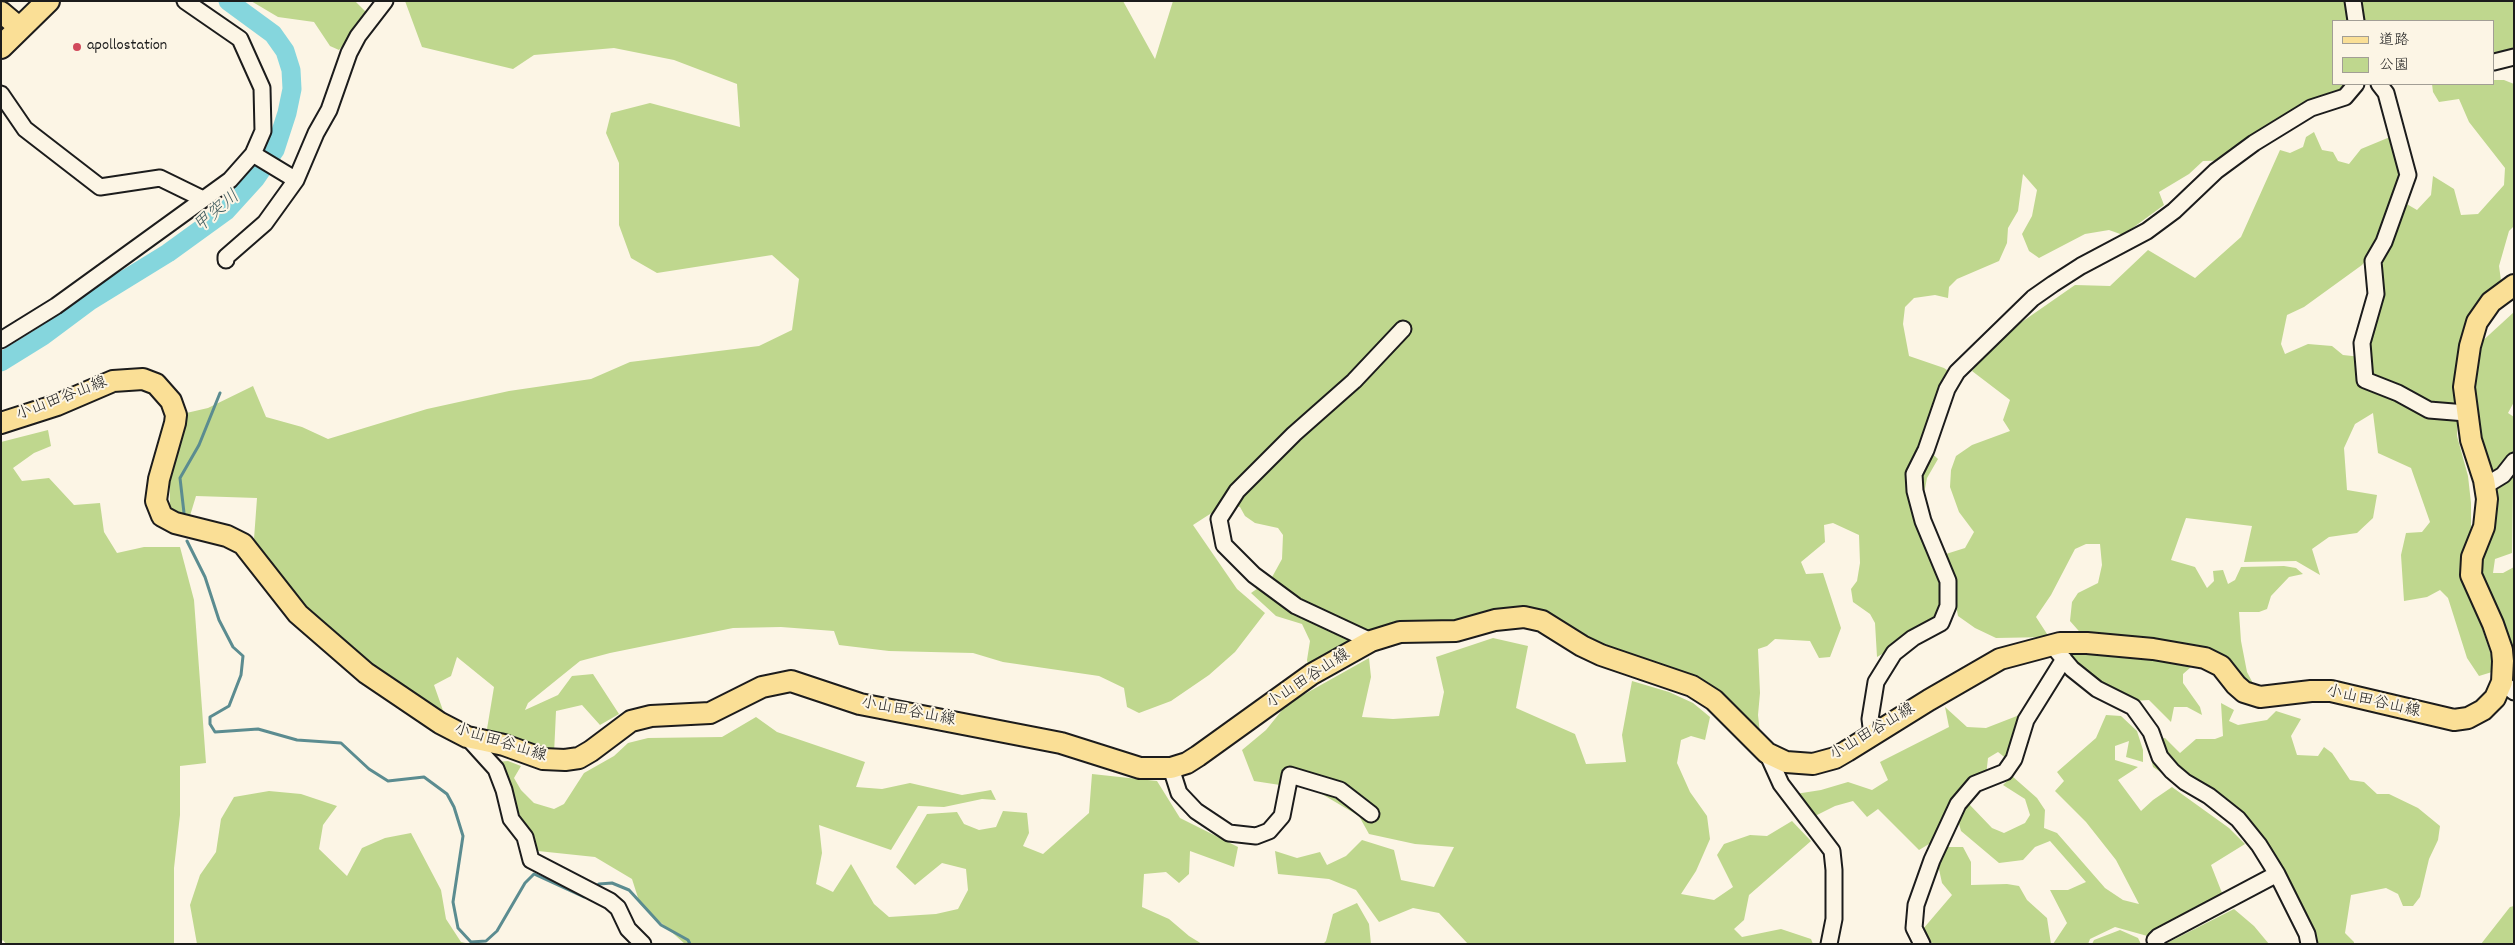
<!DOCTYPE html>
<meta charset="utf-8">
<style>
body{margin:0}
#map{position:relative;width:2515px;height:945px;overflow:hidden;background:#fcf5e5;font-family:Dekko,"Klee One",sans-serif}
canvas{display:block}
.frame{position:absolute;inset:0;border:2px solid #1c1c1c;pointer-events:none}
.legend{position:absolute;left:2332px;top:20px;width:162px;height:65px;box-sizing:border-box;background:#fcf5e5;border:1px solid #a29e95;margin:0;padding:6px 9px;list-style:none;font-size:15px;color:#1c1c1c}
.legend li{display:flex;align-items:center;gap:10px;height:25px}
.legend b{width:25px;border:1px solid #a29e95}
</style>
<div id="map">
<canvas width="2515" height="945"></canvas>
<div class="frame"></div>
<ul class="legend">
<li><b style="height:6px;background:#fadf96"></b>道路</li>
<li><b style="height:14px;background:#bfd78e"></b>公園</li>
</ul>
</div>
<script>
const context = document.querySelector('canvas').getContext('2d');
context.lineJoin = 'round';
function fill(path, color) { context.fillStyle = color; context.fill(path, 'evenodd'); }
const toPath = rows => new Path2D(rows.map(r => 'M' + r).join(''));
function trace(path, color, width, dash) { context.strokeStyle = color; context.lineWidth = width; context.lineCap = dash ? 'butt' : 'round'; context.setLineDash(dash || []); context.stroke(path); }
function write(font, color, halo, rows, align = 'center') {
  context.font = font + ' Dekko,"Klee One",sans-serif'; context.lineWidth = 4; context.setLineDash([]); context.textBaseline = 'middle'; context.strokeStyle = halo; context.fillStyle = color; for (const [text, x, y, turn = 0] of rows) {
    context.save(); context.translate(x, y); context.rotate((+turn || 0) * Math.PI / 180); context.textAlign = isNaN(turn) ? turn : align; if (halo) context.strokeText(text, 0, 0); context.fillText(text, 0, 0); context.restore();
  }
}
fill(toPath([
 [251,1,355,1,368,14,339,50,330,46,314,22,278,17],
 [405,1,1123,1,1155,59,1173,1,2514,1,2514,59,2494,66,2494,21,2334,21,2334,84,2345,84,2330,101,2305,104,2289,112,2279,136,2241,160,2203,161,2189,174,2159,192,2164,205,2123,235,2109,230,2085,234,2039,258,2029,251,2022,234,2032,216,2037,190,2023,174,2018,211,2008,228,2007,243,1999,261,1957,279,1949,287,1948,298,1935,295,1914,298,1905,307,1903,324,1909,356,1944,368,1960,379,1922,444,1938,459,1927,478,1923,499,1943,586,1942,608,1936,623,1877,657,1875,623,1870,614,1853,602,1851,589,1857,581,1860,563,1859,535,1833,523,1824,525,1825,542,1801,562,1806,574,1823,573,1841,628,1830,657,1819,658,1810,641,1775,639,1767,646,1758,649,1760,693,1758,715,1761,743,1712,706,1541,616,1389,639,1309,671,1307,660,1310,641,1302,624,1276,616,1251,593,1271,579,1282,559,1283,535,1278,528,1255,523,1245,516,1240,507,1227,503,1193,525,1237,589,1265,613,1235,652,1209,675,1171,701,1139,713,1127,707,1124,688,1099,676,1003,662,973,653,889,651,839,645,834,631,781,627,733,628,610,653,580,661,528,703,525,710,558,695,572,676,593,674,619,714,600,725,582,705,556,711,554,754,497,736,487,729,494,687,457,657,451,676,434,685,446,719,367,664,324,626,290,591,254,539,257,498,196,496,189,519,170,510,169,417,208,408,253,386,266,417,302,427,328,439,427,409,509,391,591,379,630,362,759,346,792,330,799,279,772,255,657,273,631,258,619,225,619,163,606,133,611,113,650,103,740,127,737,84,674,60,614,48,534,55,513,69,422,47],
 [2494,80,2504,80,2514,84,2514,226,2509,231,2499,266,2504,302,2486,324,2458,388,2457,436,2468,476,2471,503,2471,527,2467,545,2468,586,2493,661,2492,672,2479,676,2467,658,2448,598,2440,590,2427,597,2404,601,2401,555,2406,533,2422,532,2430,522,2411,468,2378,453,2373,413,2355,424,2344,448,2347,490,2377,495,2373,518,2357,533,2329,537,2312,549,2320,575,2296,561,2244,562,2252,526,2186,518,2171,560,2195,567,2207,588,2214,581,2213,571,2223,570,2228,584,2235,580,2241,567,2284,566,2296,568,2303,574,2289,577,2271,596,2267,609,2259,612,2239,612,2241,641,2247,672,2257,691,2206,654,2183,674,2183,683,2200,707,2202,715,2187,707,2174,707,2171,722,2149,700,2133,701,2117,706,2108,704,2085,686,2054,655,2085,638,2070,621,2072,602,2078,593,2098,583,2102,565,2100,544,2086,544,2075,549,2051,595,2036,617,2049,637,1996,638,1975,628,1958,616,1946,554,1965,548,1974,532,1959,512,1950,487,1951,470,1956,456,1972,445,2010,431,2003,420,2010,400,1972,371,1991,348,2016,326,2075,285,2110,286,2148,250,2195,278,2241,237,2280,150,2290,153,2303,147,2306,137,2314,132,2322,150,2333,152,2338,161,2349,164,2361,149,2390,137,2402,163,2405,187,2380,244,2362,265,2304,307,2287,315,2281,344,2285,354,2308,344,2332,346,2343,355,2361,357,2388,240,2405,203,2417,210,2431,195,2433,176,2454,189,2461,215,2478,214,2504,185,2505,168,2469,122,2459,99,2439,102,2433,92,2432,84,2494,84],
 [2514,312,2514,402,2508,413,2514,417,2512,553,2495,559,2493,573,2503,573,2514,567,2514,660,2477,565,2478,442,2473,376,2478,345],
 [48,430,51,446,34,453,13,468,22,481,49,478,74,505,100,503,104,532,117,553,144,547,180,547,194,600,206,763,180,766,180,815,174,868,174,944,6,944,3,940,1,942,1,442],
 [1493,638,1528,646,1516,708,1575,734,1586,764,1626,762,1622,735,1632,681,1669,692,1693,703,1710,717,1705,740,1691,736,1681,740,1677,763,1690,792,1707,816,1710,839,1696,871,1681,894,1714,900,1733,887,1717,855,1724,844,1750,835,1767,836,1792,821,1811,841,1749,895,1744,920,1734,929,1742,937,1781,929,1811,939,1813,944,1468,944,1439,913,1413,908,1379,922,1356,890,1329,879,1278,874,1275,851,1297,858,1320,852,1327,865,1346,856,1362,840,1394,850,1401,880,1434,887,1454,847,1415,844,1369,834,1359,816,1310,787,1293,787,1254,781,1242,750,1266,730,1287,704,1369,658,1371,677,1362,717,1393,719,1439,716,1444,692,1436,657],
 [2221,703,2234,710,2229,721,2238,725,2267,720,2276,711,2301,719,2291,736,2297,755,2318,756,2324,747,2332,753,2350,780,2364,782,2377,794,2389,794,2418,808,2440,826,2438,840,2429,859,2420,897,2413,906,2403,906,2398,894,2386,888,2351,895,2345,933,2354,942,2354,944,2312,944,2260,839,2153,767,2147,741,2165,738,2180,753,2196,739,2215,739,2223,736],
 [1945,707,1967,727,1986,728,2022,714,2008,760,1998,752,1988,758,1986,776,1934,841,1919,850,1878,809,1867,817,1853,801,1835,806,1813,817,1789,795,1821,790,1848,782,1872,790,1888,780,1880,762,1949,727],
 [2106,715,2121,716,2137,731,2143,750,2143,762,2126,757,2129,741,2115,746,2115,760,2138,767,2118,780,2141,811,2153,800,2172,787,2229,828,2245,844,2211,865,2224,898,2151,937,2115,927,2090,939,2088,944,2053,944,2067,923,2050,890,2068,890,2086,882,2050,841,2035,847,2023,860,1999,863,1961,831,1956,813,1969,804,1992,828,2004,833,2025,823,2030,815,2025,799,2003,785,2012,776,2037,798,2045,810,2044,828,2057,833,2105,888,2123,900,2139,904,2116,860,2086,822,2055,791,2064,781,2057,772,2096,738],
 [756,717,777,732,865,762,856,787,882,789,910,783,962,795,991,790,996,800,982,799,944,807,918,806,891,850,819,825,822,853,816,884,833,892,851,864,874,904,889,917,936,914,958,909,968,890,966,869,942,863,915,885,896,867,927,814,957,812,964,824,979,830,996,827,1003,811,1027,813,1029,833,1023,846,1043,854,1089,813,1092,774,1157,781,1180,818,1238,847,1234,867,1190,851,1189,874,1179,883,1166,872,1144,874,1142,907,1169,919,1189,936,1202,944,685,944,640,904,632,879,595,857,538,851,526,839,496,762,508,761,521,766,514,778,521,790,534,803,554,809,564,804,584,773,614,756,628,743,648,738,722,737],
 [269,791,301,794,337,806,323,825,319,849,347,876,362,848,385,838,411,833,441,890,446,919,461,942,470,944,197,944,190,905,200,875,216,852,221,819,234,797],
 [1942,847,1963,847,1971,862,1971,885,2007,884,2019,886,2027,900,2047,918,2051,944,1935,944,1917,936,1952,895,1942,883,1937,860],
 [1357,903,1369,924,1371,944,1323,944,1326,941,1333,914],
 [2514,906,2514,944,2481,944,2510,907],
 [2234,909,2254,926,2269,944,2165,944],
 [2120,930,2138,938,2141,944,2092,944,2094,940]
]), '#bfd78e');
trace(toPath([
 [184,513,180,478,199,445,220,393],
 [187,541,205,577,219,620,233,647,243,656,241,675,229,706,210,717,210,724,215,732,258,729,297,740,341,743,369,769,388,781,424,777,447,794,454,807,463,836,453,902,458,928,471,942,486,941,497,931,525,883,534,874,584,897,587,894],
 [595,887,599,884,612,883,629,890,661,925,688,940,690,944]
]), '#5b8c90', 3);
trace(toPath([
 [1,362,43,336,90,301,168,253,226,211,256,178,275,150,287,113,292,89,291,70,285,51,273,34,228,1]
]), '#85d6dd', 19);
const minor = toPath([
 [2353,1,2356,21],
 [2494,62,2514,57],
 [2379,84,2386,93,2408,175,2384,242,2373,261,2376,294,2362,343,2365,380,2398,393,2429,410,2466,413],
 [1,94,25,129,100,187,160,178,203,199],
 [253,154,296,180],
 [226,260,226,257,265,223,296,180,316,133,329,110,349,53,358,36,385,1],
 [1,340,56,306,230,180,253,154,263,131,262,88,240,39,185,1],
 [2485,486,2503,475,2514,461],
 [1371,641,1296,606,1254,575,1224,545,1219,519,1237,491,1294,434,1354,381,1403,329],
 [2051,644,2072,669,2097,689,2133,707,2151,732,2160,757,2172,771,2185,782,2209,796,2238,819,2259,845,2277,874,2307,934,2309,944],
 [2502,682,2514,692],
 [1872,735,1870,719,1876,682,1894,653,1913,638,1941,623,1948,606,1948,581,1923,521,1915,491,1914,474,1926,450,1947,389,1957,372,2033,298,2053,284,2081,266,2147,231,2174,211,2216,171,2254,143,2311,108,2345,97,2356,84],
 [467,737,496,769,504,790,511,819,525,837,531,860,610,901,618,908,628,929,643,944],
 [1767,753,1781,784,1832,851,1834,870,1834,919,1829,944],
 [1171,768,1179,793,1196,811,1229,833,1256,836,1269,831,1282,816,1290,775,1340,790,1371,814],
 [1922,944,1914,928,1916,905,1932,860,1958,804,1975,784,2005,772,2014,759,2026,720,2064,659],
 [2157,944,2155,940,2158,937,2277,874]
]);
const major = toPath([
 [1,12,20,28],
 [1,423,57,405,113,381,143,379,156,384,171,401,176,415,175,423,159,479,156,501,162,516,175,523,227,536,243,544,298,614,366,673,440,723,467,737,504,745,543,759,565,760,579,758,591,751,631,721,651,716,710,713,762,687,791,681,860,704,1061,743,1140,768,1171,768,1187,763,1198,756,1312,674,1371,641,1400,632,1456,631,1495,620,1524,617,1542,621,1582,646,1601,655,1692,686,1714,700,1767,753,1786,762,1813,764,1835,758,1847,751,1929,700,2000,659,2060,643,2087,643,2153,649,2205,658,2221,666,2236,685,2244,692,2260,697,2311,691,2331,691,2454,720,2468,718,2483,710,2495,698,2502,682,2503,661,2502,650,2493,624,2471,575,2472,557,2484,527,2487,499,2484,480,2471,440,2464,387,2470,346,2477,322,2491,302,2514,285]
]);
const highway = toPath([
 [1,47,48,1]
]);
trace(minor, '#1c1c1c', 19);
trace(major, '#1c1c1c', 24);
trace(highway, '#1c1c1c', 26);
trace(minor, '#fcf5e5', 15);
trace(major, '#fadf96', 20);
trace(highway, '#fadf96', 22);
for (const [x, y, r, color] of [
 [77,47,5,"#d1495b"]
]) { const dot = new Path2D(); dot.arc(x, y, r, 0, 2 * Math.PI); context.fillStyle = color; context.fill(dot); trace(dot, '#fcf5e5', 2); }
write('16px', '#1c1c1c', '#fcf5e5', [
 ["apollostation",87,47]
], 'left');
write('16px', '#1c1c1c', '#fcf5e5', [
 ["小山田谷山線",62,400,-21],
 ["小山田谷山線",1309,680,-33],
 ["小山田谷山線",2373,703,13],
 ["小山田谷山線",908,713,11],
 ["小山田谷山線",1873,733,-31],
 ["小山田谷山線",500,744,17]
]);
write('italic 18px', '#415d60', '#fcf5e5', [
 ["甲突川",218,213,-41]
]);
</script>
